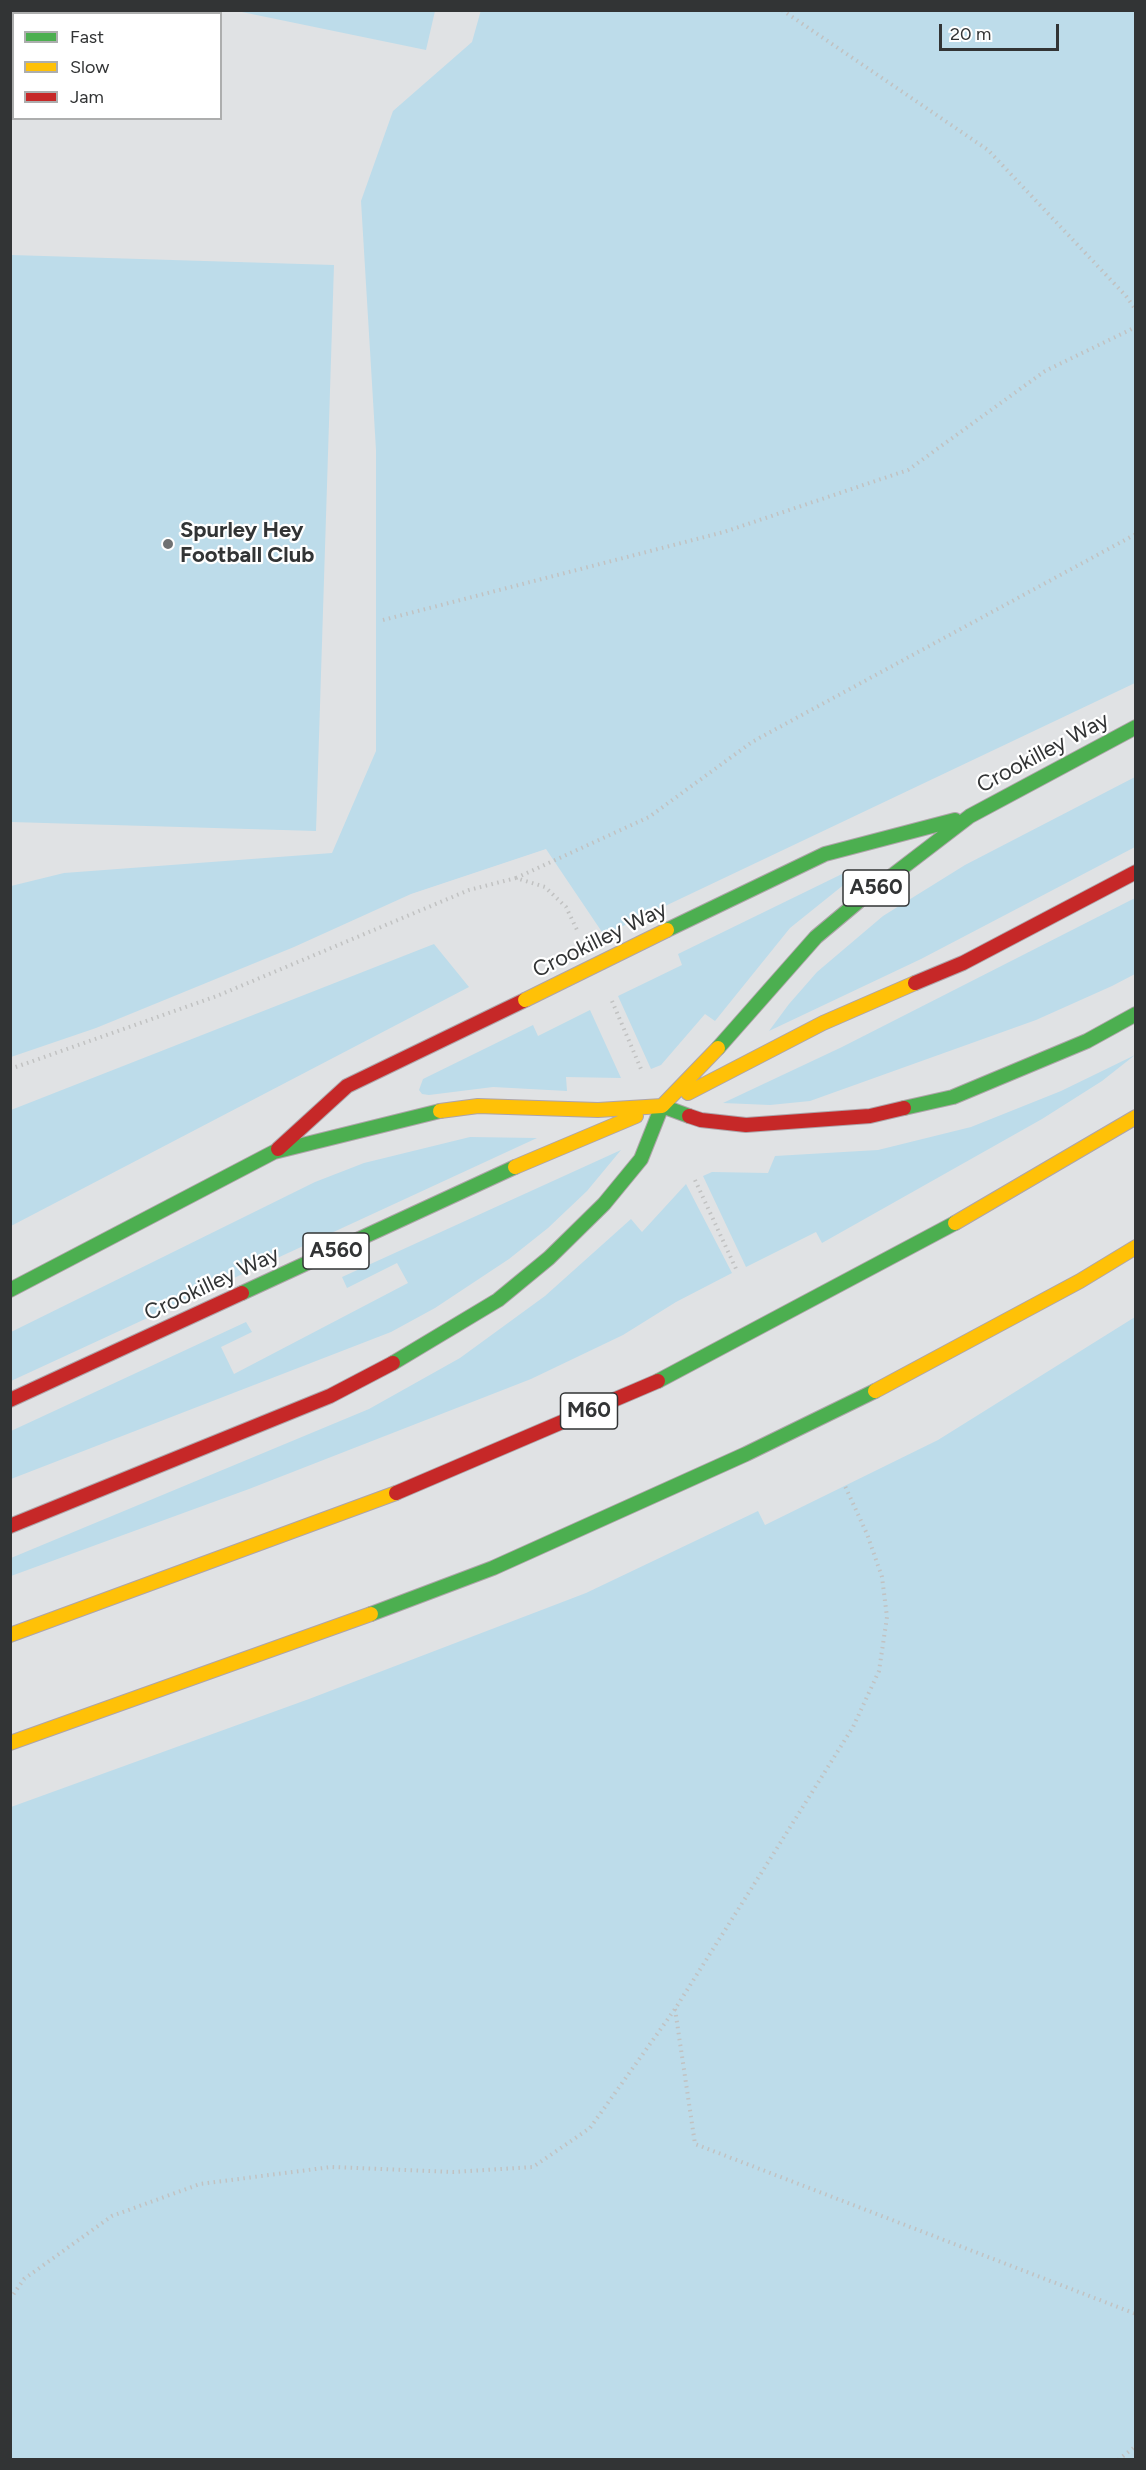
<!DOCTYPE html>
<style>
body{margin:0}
#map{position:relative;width:1146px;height:2470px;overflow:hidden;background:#e0e2e4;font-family:Figtree,sans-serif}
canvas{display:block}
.frame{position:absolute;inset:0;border:12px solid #323435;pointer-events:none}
.legend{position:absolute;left:12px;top:12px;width:210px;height:108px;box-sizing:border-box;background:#fff;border:2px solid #adaeae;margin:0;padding:8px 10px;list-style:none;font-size:18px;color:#323435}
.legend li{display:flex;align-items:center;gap:12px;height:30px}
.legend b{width:30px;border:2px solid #adaeae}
.scale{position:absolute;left:939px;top:24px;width:120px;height:27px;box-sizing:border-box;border:3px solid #323435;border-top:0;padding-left:8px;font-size:18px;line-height:21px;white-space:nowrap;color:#323435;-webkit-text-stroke:4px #fff;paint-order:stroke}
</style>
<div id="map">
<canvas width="1146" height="2470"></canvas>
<div class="frame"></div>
<ul class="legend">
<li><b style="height:8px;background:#4caf50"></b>Fast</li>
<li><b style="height:8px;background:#ffc107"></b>Slow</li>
<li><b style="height:8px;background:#c62828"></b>Jam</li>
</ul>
<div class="scale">20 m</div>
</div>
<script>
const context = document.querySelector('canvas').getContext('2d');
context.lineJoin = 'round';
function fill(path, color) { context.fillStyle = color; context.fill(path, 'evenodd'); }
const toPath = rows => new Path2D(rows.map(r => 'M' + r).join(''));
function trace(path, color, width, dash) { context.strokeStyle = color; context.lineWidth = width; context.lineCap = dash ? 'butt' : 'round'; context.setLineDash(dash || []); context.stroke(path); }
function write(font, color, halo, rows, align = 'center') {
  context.font = font + ' Figtree,sans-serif'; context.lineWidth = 4.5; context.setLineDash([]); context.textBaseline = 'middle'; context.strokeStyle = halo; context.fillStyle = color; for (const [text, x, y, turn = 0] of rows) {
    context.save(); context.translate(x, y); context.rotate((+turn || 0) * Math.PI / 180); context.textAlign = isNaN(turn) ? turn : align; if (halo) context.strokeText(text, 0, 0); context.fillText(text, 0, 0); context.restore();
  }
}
fill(toPath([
 [481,10,1135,11,1135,683,604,935,546,849,411,894,294,947,96,1028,11,1057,11,886,64,873,332,853,376,751,376,450,361,201,393,111,472,42],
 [237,11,435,11,426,50],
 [11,255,334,265,316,831,11,822],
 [1135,777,1135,847,921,959,769,1031,789,1004,817,972,883,916,965,865],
 [842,874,846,883,790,928,715,1021,705,1014,661,1065,651,1069,618,996,682,965,678,954],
 [1135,898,1135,974,1112,986,1036,1020,810,1101,770,1105,723,1103,842,1047],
 [434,944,469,987,11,1226,11,1110],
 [590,1010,621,1078,566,1077,567,1091,493,1087,429,1095,422,1094,419,1090,423,1079,533,1025,538,1036],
 [1135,1055,1102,1081,1042,1119,822,1243,816,1232,746,1267,703,1176,712,1172,768,1173,775,1156,878,1150,971,1127,1061,1091],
 [470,1137,537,1138,11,1381,11,1332,315,1182,364,1163],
 [621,1150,587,1191,548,1228,509,1259,435,1308,391,1332,11,1479,11,1431,246,1322,252,1332,221,1347,234,1374,408,1283,397,1263,347,1288,342,1277],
 [686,1184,732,1273,676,1302,623,1335,531,1379,249,1489,11,1576,11,1558,369,1409,460,1358,545,1296,631,1219,642,1232],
 [1135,1317,1135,2459,11,2459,11,1807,309,1699,586,1593,758,1511,765,1525,938,1440]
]), '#bddcea');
const building = toPath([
 [23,10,52,10,69,14,22,14,23,10]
]);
fill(building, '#c8c9ca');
trace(building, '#b2b3b5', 1.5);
const fast = toPath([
 [667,930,825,854,955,820],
 [718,1048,816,937,859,901,970,816,1136,727],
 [904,1108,953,1097,1087,1041,1136,1014],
 [10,1290,274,1152,440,1111],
 [242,1293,515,1167],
 [393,1363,498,1300,549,1258,604,1204,641,1159,662,1106,689,1116],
 [658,1381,955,1223],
 [371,1614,493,1568,746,1454,875,1391]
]);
const slow = toPath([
 [688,1093,823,1023,915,983],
 [440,1111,478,1106,598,1110,662,1106,718,1048],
 [515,1167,636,1116],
 [955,1223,1136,1117],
 [875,1391,1080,1281,1136,1247],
 [10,1635,396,1493],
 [10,1743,371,1614]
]);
const jam = toPath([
 [915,983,963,963,1136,872],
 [689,1116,701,1120,746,1125,870,1116,904,1108],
 [278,1149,347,1086,525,1000],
 [10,1400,242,1293],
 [396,1493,658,1381],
 [10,1526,330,1396,393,1363]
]);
trace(fast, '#aea4a9', 16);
trace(slow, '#aea4a9', 16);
trace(jam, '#aea4a9', 16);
trace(toPath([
 [782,10,988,150,1126,296,1136,310],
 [383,620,724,532,908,470,1045,371,1136,327],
 [516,878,649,817,752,742,1136,534],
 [612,1001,641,1069],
 [10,1069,217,996,469,890,516,878,545,887,566,907,578,932],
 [695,1180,737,1271],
 [675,2009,695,2144,1136,2314],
 [10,2299,24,2279,112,2216,200,2184,331,2167,454,2172,533,2167,590,2128,675,2009,772,1856,853,1727,879,1671,887,1617,882,1577,867,1534,845,1486],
 [1118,2460,1136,2446]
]), '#c1c2c2', 4, [1.5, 4.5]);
trace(fast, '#4caf50', 14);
trace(slow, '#ffc107', 14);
trace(jam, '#c62828', 14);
const slowBridge = toPath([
 [525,1000,667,930]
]);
trace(slowBridge, '#aea4a9', 16, []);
trace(slowBridge, '#ffc107', 14);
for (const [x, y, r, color] of [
 [168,544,6,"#6f7172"]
]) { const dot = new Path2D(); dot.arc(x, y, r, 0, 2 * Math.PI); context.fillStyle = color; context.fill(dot); trace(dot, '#fff', 2); }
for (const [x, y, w] of [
 [876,888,66],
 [336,1251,66],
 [589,1411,57]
]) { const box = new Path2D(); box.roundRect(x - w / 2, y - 18, w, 36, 4.5); context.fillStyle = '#fff'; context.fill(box); trace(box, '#323435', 1.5); }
write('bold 21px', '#323435', null, [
 ["A560",876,888],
 ["A560",336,1251],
 ["M60",589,1411]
]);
write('bold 22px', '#323435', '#fff', [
 ["Spurley Hey",180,531],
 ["Football Club",180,556]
], 'left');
write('22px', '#323435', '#fff', [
 ["Crookilley Way",1043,753,-28],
 ["Crookilley Way",600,940,-26],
 ["Crookilley Way",212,1284,-25]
]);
</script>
